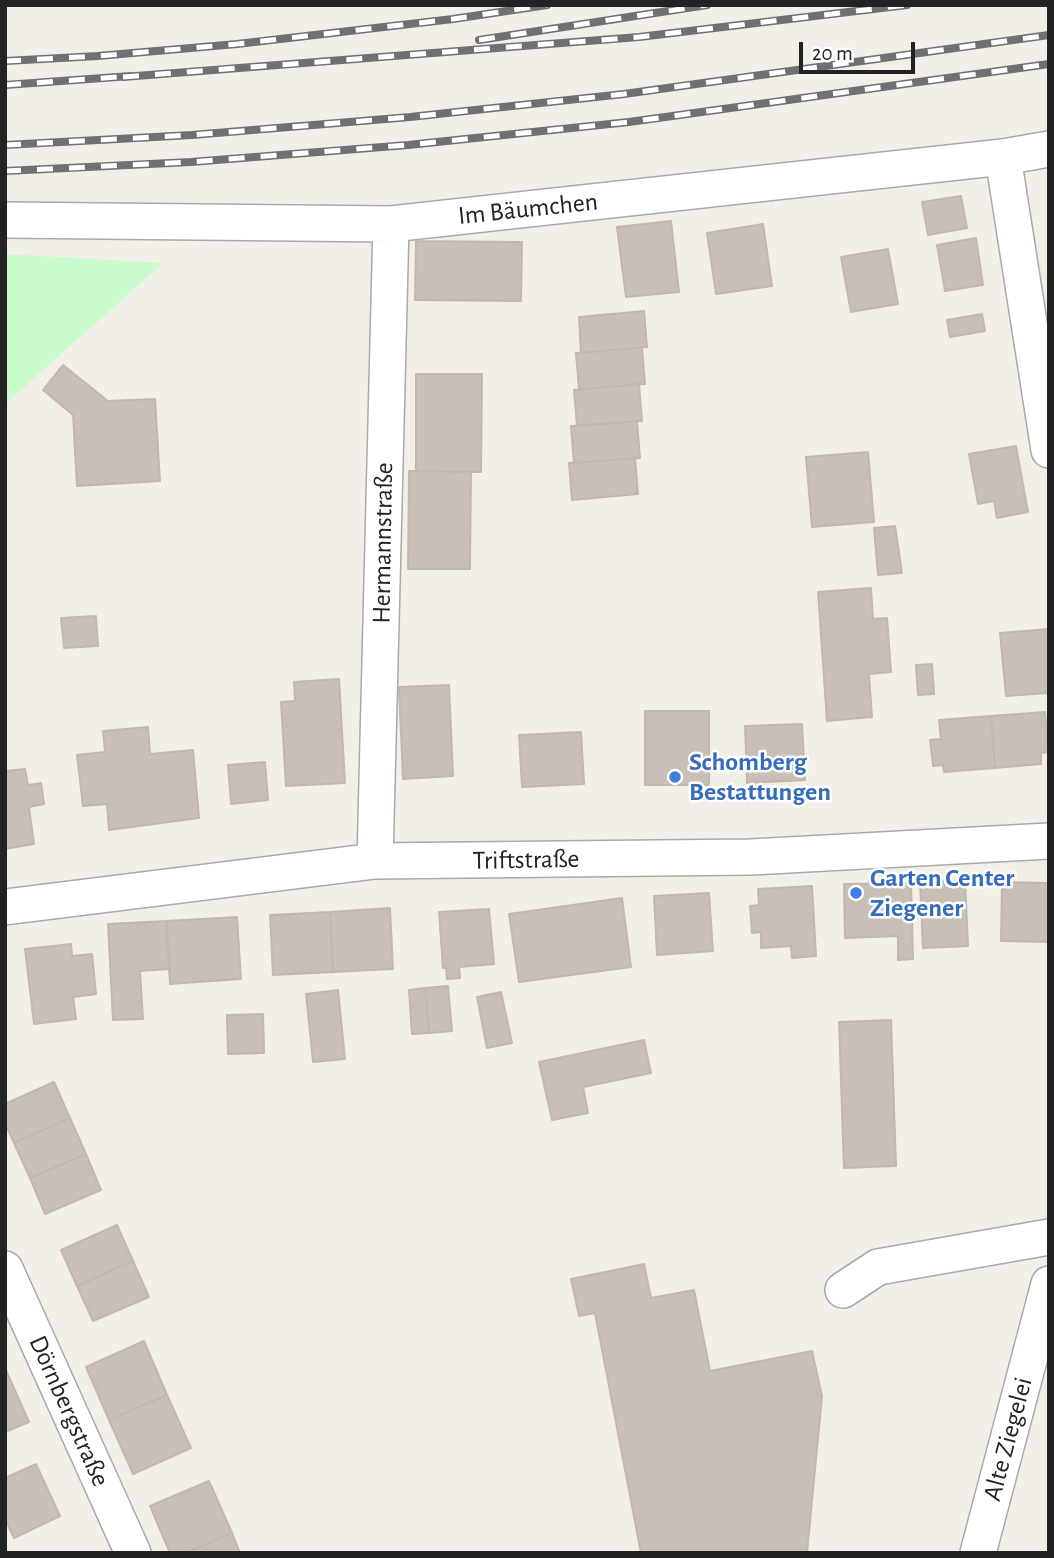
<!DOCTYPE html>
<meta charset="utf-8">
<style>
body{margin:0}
#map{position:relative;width:1054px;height:1558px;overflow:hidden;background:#f2efe9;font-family:"Alegreya Sans",sans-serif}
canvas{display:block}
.frame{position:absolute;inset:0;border:7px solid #222;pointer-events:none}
.scale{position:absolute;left:799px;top:42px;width:116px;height:32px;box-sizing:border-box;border:4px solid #222;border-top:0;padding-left:9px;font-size:21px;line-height:24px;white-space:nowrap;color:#222;-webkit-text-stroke:5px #fff;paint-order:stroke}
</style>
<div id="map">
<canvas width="1054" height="1558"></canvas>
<div class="frame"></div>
<div class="scale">20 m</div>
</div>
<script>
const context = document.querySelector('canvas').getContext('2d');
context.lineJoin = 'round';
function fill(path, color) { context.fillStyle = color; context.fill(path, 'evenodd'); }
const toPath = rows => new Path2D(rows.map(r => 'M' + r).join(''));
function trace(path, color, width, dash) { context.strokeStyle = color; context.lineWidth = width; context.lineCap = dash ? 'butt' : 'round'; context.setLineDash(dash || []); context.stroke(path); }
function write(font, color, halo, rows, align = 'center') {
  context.font = font + ' "Alegreya Sans",sans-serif'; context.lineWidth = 5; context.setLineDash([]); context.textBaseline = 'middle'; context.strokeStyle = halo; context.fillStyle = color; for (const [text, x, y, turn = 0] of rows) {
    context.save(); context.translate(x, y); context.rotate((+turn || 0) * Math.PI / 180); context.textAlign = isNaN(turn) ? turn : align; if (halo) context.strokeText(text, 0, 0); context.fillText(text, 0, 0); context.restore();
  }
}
fill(toPath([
 [5,254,163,263,5,404]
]), '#c8facc');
const building = toPath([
 [961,196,967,228,928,235,922,202,961,196],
 [671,221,679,292,626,297,617,227,671,221],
 [763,224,772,286,716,294,707,233,763,224],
 [976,238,983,285,945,291,937,245,976,238],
 [416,241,522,242,521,301,415,300,416,241],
 [888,249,898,304,851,312,841,257,888,249],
 [644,311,647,347,581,353,579,317,644,311],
 [982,314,985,331,950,337,947,320,982,314],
 [642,348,645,384,579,389,576,353,642,348],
 [63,365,108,401,155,399,160,481,77,486,73,415,43,390,63,365],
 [416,374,482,374,481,472,416,471,416,374],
 [639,384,642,421,577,426,574,390,639,384],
 [637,421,640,458,574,463,571,426,637,421],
 [1016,446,1028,512,997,518,994,501,978,504,969,454,1016,446],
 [868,452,874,522,812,527,806,457,868,452],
 [635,458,638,494,572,500,569,463,635,458],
 [409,471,471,472,470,569,408,569,409,471],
 [895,526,902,573,878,575,874,528,895,526],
 [871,588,873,619,887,618,891,672,869,674,872,717,827,721,818,592,871,588],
 [96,616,98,646,64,648,61,618,96,616],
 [1049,629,1049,693,1006,696,1000,633,1049,629],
 [932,664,934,694,918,695,916,665,932,664],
 [339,679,345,783,286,786,281,702,295,701,294,682,339,679],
 [449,685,453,776,403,779,399,687,449,685],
 [645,711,709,711,709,785,645,785,645,711],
 [1045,712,1049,752,1041,753,1041,764,995,768,991,716,1045,712],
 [991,716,995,768,944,772,943,765,933,766,930,740,941,739,939,720,991,716],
 [802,724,805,780,747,783,745,726,802,724],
 [148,727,150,754,193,750,199,818,109,830,107,804,83,806,77,755,105,752,103,731,148,727],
 [581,732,584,784,522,787,519,735,581,732],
 [265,762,268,800,231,804,228,765,265,762],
 [25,769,28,785,41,783,44,804,29,807,34,844,5,849,5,771,25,769],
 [965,881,968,946,923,948,920,882,965,881],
 [1002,882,1049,883,1049,942,1001,941,1002,882],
 [911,883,913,959,898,960,898,936,845,938,844,884,911,883],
 [812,886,816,956,792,958,791,946,761,948,761,932,752,933,750,906,759,905,758,889,812,886],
 [709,893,713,951,657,955,654,896,709,893],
 [622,898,631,967,519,982,509,914,622,898],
 [390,908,393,969,333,972,330,912,390,908],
 [489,909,494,964,459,967,460,978,447,979,446,968,443,968,439,912,489,909],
 [330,912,333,972,273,975,270,915,330,912],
 [237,917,241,979,170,984,166,921,237,917],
 [166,921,170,969,140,971,143,1019,113,1020,108,924,166,921],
 [71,944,72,956,92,954,96,994,73,997,76,1019,34,1024,25,949,71,944],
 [448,986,452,1031,429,1033,425,988,448,986],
 [425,988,429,1033,412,1034,409,990,425,988],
 [338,990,345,1059,313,1062,306,994,338,990],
 [501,992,512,1043,487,1048,477,997,501,992],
 [263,1014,264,1053,228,1054,227,1015,263,1014],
 [891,1020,896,1166,844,1168,839,1022,891,1020],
 [644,1040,651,1073,583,1087,588,1113,552,1120,539,1062,644,1040],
 [54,1082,70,1118,14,1143,5,1123,5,1104,54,1082],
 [70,1118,86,1154,30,1178,14,1143,70,1118],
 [86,1154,101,1190,45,1214,30,1178,86,1154],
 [117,1225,133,1261,77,1286,61,1250,117,1225],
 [133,1261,149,1297,93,1321,77,1286,133,1261],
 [644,1264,651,1298,694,1290,710,1371,812,1351,822,1396,807,1553,641,1553,595,1313,579,1316,571,1279,644,1264],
 [144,1341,167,1395,109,1420,86,1367,144,1341],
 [5,1368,29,1422,5,1432,5,1368],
 [167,1395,191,1448,133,1474,109,1420,167,1395],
 [36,1464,60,1516,14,1538,5,1519,5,1478,36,1464],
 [209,1481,232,1533,186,1553,170,1553,150,1506,209,1481],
 [232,1533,240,1553,186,1553,232,1533]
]);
fill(building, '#c7bfb8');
trace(building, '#c4b6ab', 2);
const street = toPath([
 [1003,157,1049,450],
 [5,220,391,224,1003,157,1049,149],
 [375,861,391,224],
 [5,907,375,861,751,857,1049,841],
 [5,1269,133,1553],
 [843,1290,878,1267,1049,1237],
 [978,1553,1049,1284]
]);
trace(street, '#a9a9a9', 38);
trace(street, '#fff', 35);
const rail = toPath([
 [479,40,707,5],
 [5,61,98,56,237,44,453,19,547,5],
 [123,77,639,37,907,5],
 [5,85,131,76],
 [5,145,192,135,410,117,624,94,1049,35],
 [5,171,191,162,408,145,629,122,1049,64]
]);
trace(rail, '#707070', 8);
trace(rail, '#fff', 5, [16]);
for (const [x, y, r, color] of [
 [675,777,7,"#3f7fe0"],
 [856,893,7,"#3f7fe0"]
]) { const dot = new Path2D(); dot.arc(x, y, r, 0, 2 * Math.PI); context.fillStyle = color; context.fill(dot); trace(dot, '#fff', 2.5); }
write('26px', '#222', '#fff', [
 ["Im Bäumchen",528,209,-6],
 ["Hermannstraße",383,543,-89],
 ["Triftstraße",526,860,-1],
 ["Dörnbergstraße",69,1411,66],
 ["Alte Ziegelei",1008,1439,-75]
]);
write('bold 26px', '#366cbe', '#fff', [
 ["Schomberg",689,762],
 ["Bestattungen",689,792],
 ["Garten Center",870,878],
 ["Ziegener",870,908]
], 'left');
</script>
